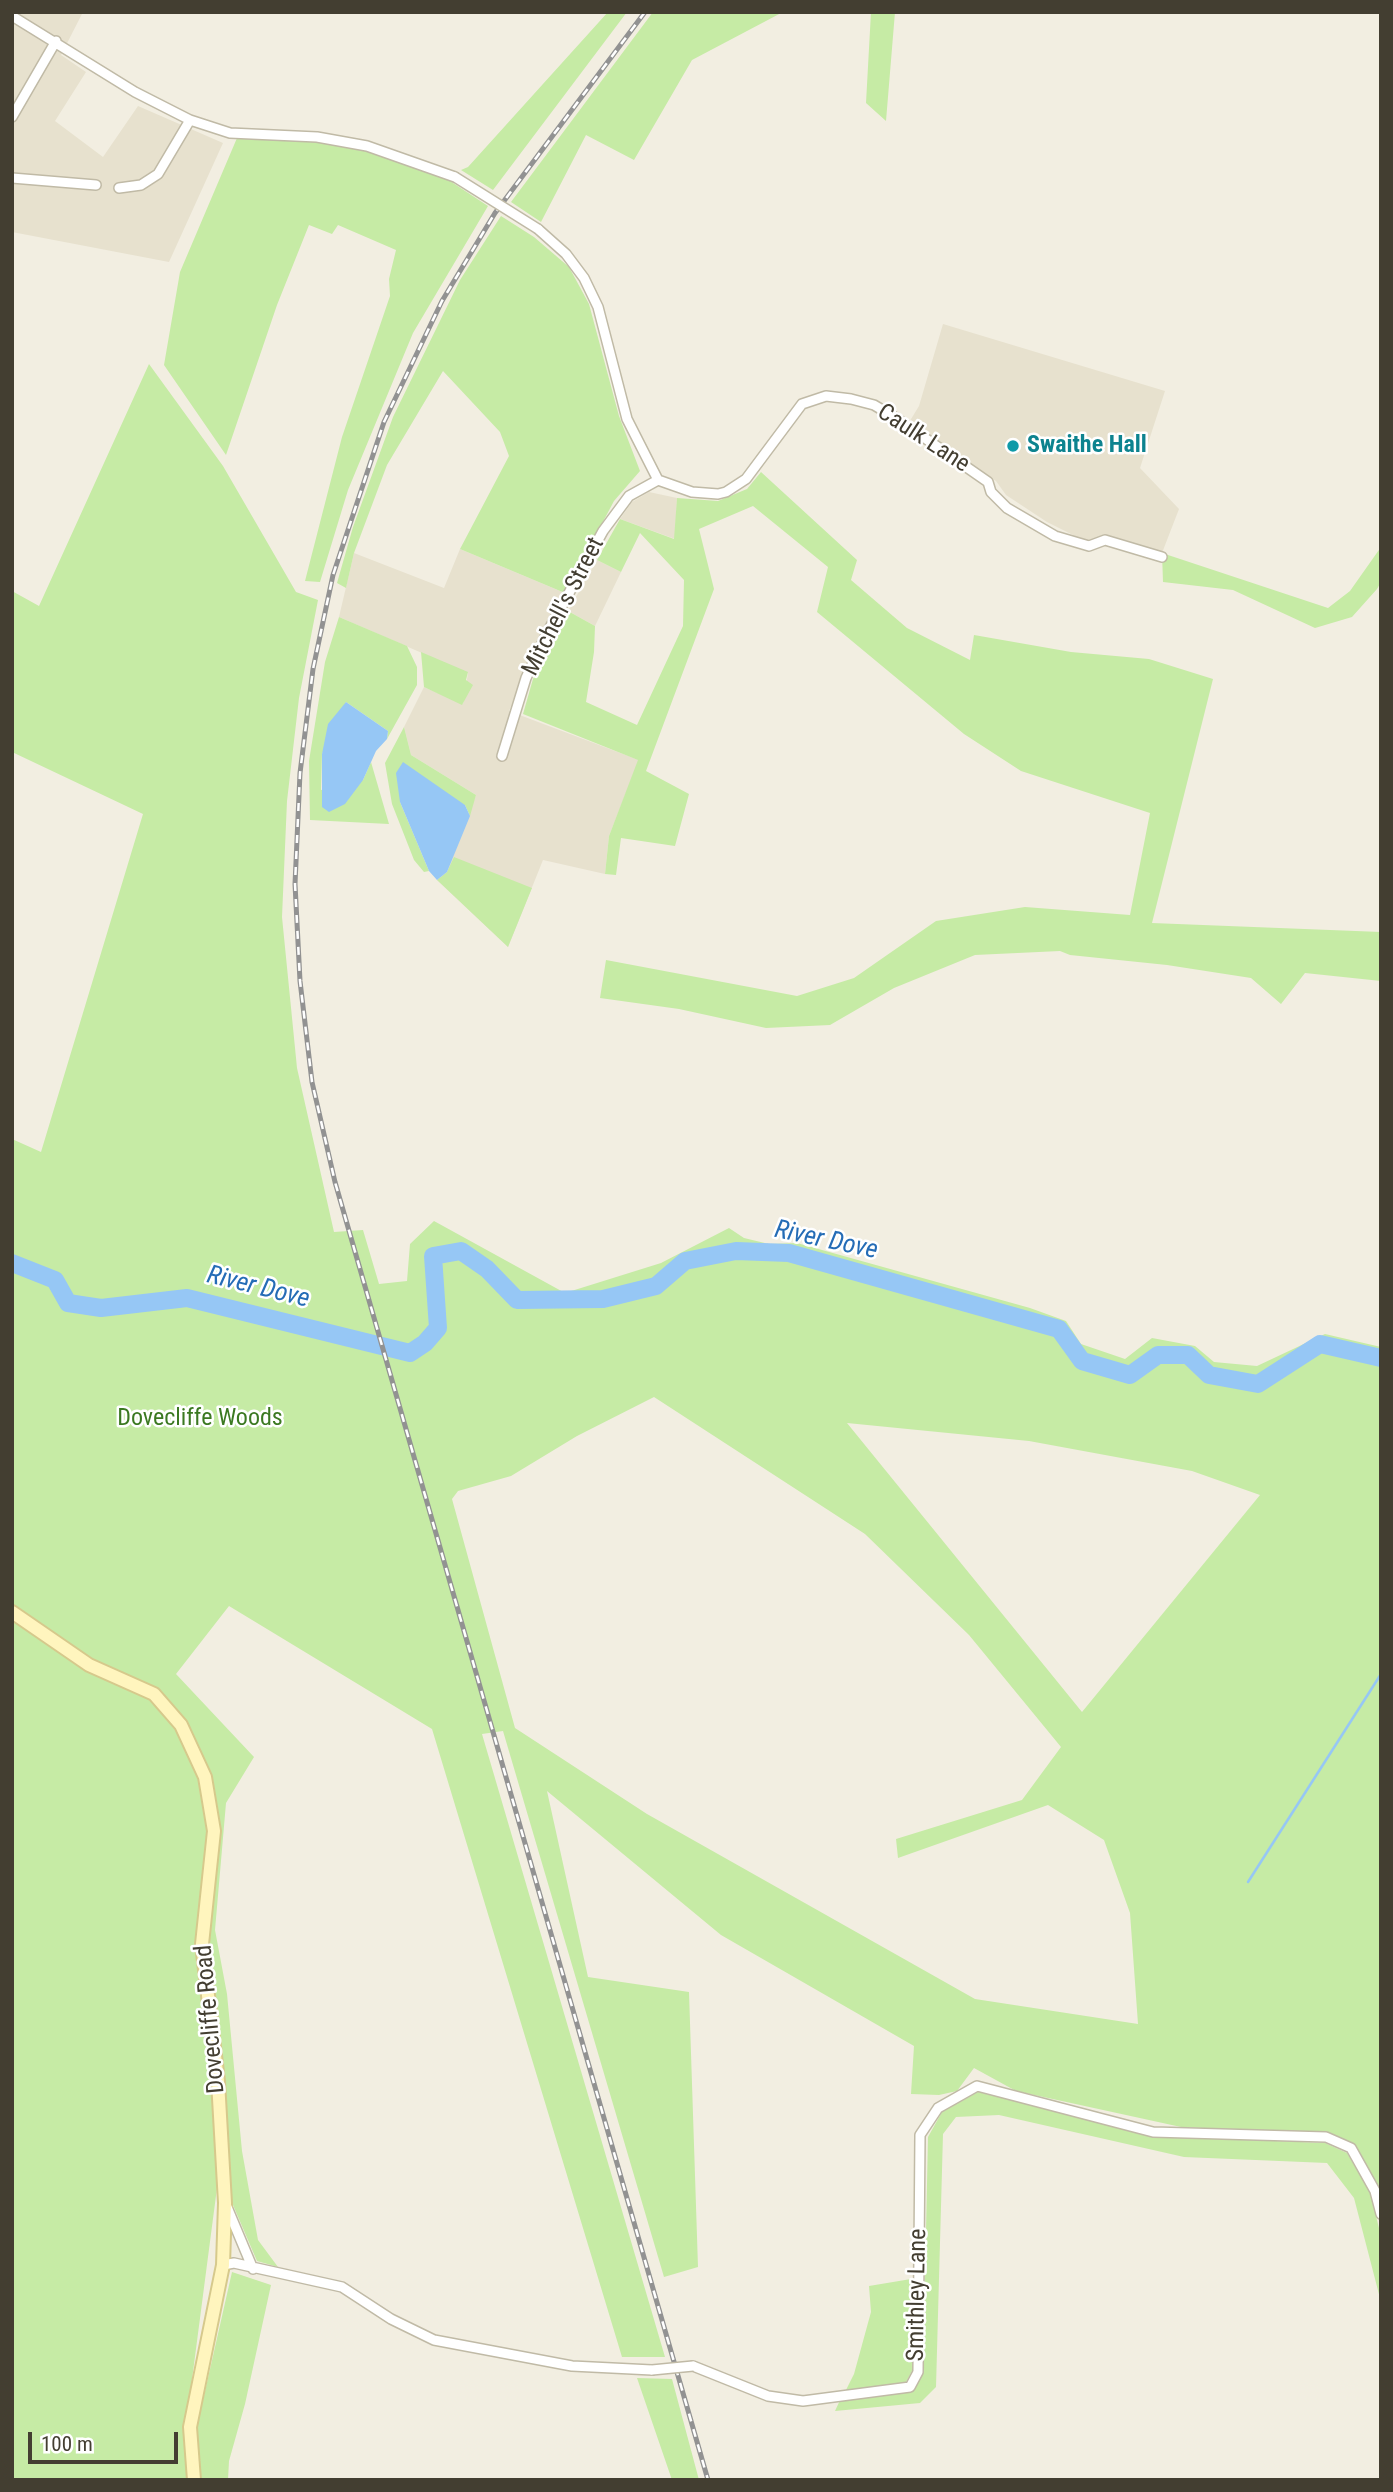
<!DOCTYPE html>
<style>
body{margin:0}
#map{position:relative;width:1393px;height:2492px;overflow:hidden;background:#f2eee1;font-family:"Roboto Condensed",sans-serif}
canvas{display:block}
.frame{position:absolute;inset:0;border:14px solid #433e31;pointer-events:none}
.scale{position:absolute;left:28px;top:2432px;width:150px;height:32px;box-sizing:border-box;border:4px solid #433e31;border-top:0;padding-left:9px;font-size:21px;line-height:24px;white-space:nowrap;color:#433e31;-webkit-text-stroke:5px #fff;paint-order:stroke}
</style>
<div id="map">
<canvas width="1393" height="2492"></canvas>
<div class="frame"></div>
<div class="scale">100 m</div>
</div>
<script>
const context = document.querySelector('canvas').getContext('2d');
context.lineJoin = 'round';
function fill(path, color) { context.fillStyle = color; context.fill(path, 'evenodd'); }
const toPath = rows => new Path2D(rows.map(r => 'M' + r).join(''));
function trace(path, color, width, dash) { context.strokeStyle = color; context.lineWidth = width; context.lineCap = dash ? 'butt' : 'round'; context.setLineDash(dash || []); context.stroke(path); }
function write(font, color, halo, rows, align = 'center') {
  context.font = font + ' "Roboto Condensed",sans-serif'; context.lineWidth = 5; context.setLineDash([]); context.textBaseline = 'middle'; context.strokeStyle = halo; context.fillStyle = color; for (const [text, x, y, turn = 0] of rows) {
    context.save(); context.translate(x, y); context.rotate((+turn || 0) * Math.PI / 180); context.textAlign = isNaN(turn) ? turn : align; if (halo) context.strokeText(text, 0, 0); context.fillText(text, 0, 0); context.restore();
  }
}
fill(toPath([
 [12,12,83,12,61,55,86,72,55,121,103,157,138,106,223,143,169,262,12,232],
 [943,324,1165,391,1140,468,1179,509,1162,553,1105,536,1089,543,1047,522,1006,495,996,481,908,424,919,406],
 [649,492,677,498,675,539,620,519,632,502],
 [460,549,565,593,542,631,509,711,639,760,609,836,605,874,543,860,508,947,437,880,447,872,476,795,411,755,404,727,424,687,463,704,468,673,339,617,354,553,444,588],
 [597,560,621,572,595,626,568,611]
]), '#e7e1ce');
fill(toPath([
 [608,12,627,12,493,190,461,170,468,167],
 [653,12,783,12,692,60,634,160,586,135,541,222,511,202],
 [871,12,895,12,886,121,866,103],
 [237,138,317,140,369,150,450,181,488,206,413,333,348,490,320,582,305,581,342,437,390,296,389,279,396,250,338,225,332,234,309,225,277,305,226,455,164,365,180,272],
 [501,216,534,237,569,267,589,304,619,416,640,471,614,501,565,593,460,549,509,456,500,432,443,371,387,465,354,553,346,588,337,583,353,527,393,417,460,280],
 [149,364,223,466,296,592,318,600,299,698,287,801,282,917,297,1068,334,1232,363,1230,379,1284,407,1281,410,1244,434,1221,565,1293,661,1263,729,1228,744,1238,769,1244,797,1243,1030,1308,1066,1321,1081,1344,1125,1359,1152,1338,1195,1346,1214,1362,1257,1366,1325,1334,1381,1347,1381,2201,1353,2145,1326,2134,1181,2127,1016,2091,974,2068,957,2091,939,2095,911,2094,914,2046,721,1935,547,1791,588,1977,689,1992,698,2267,664,2277,503,1731,482,1734,665,2357,622,2357,432,1729,229,1606,176,1674,254,1757,226,1803,215,1930,227,1994,242,2151,258,2240,278,2267,257,2261,230,2198,217,2188,188,2410,201,2409,232,2272,271,2285,245,2404,229,2461,228,2480,12,2480,12,1139,41,1152,143,814,12,752,12,591,39,606],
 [654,1397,865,1534,969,1635,1061,1747,1022,1800,896,1839,898,1858,1048,1805,1104,1840,1130,1913,1138,2024,975,1999,647,1814,515,1728,452,1499,458,1491,511,1476,577,1436],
 [847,1423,1029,1441,1192,1471,1260,1495,1082,1712],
 [761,472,857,560,851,580,907,628,970,660,974,635,1071,652,1149,659,1213,679,1152,923,1381,932,1381,981,1305,973,1281,1004,1251,978,1167,965,1070,955,1060,951,975,955,894,988,830,1025,766,1028,679,1009,600,998,606,960,797,996,854,978,936,921,1025,907,1130,915,1150,813,1021,771,964,734,817,612,828,567,753,506,699,529,714,589,646,771,689,794,675,846,621,838,616,875,605,874,609,836,638,760,523,714,533,679,568,611,595,626,594,652,586,702,637,725,683,626,684,580,640,533,621,572,597,560,620,519,674,539,677,498,718,501,747,489],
 [1381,547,1381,582,1377,589,1352,617,1315,628,1233,590,1163,582,1162,553,1328,608,1350,591],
 [339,617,407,646,417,667,417,685,387,739,388,731,346,702,322,754,321,790,363,780,371,762,389,824,310,820,309,761,325,662],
 [421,652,468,672,466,680,473,685,462,705,424,687],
 [404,727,411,755,476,795,470,816,465,805,400,802,429,871,424,872,414,860,392,804,385,763],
 [454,857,532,888,508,947,437,880,447,872],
 [978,2092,1153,2136,1325,2143,1347,2153,1370,2192,1381,2236,1381,2302,1354,2198,1327,2163,1184,2157,999,2115,956,2117,943,2134,936,2387,920,2403,835,2411,841,2398,914,2389,923,2373,928,2137,942,2112],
 [911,2279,912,2371,906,2382,845,2392,854,2374,871,2312,869,2286],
 [637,2378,672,2379,699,2480,672,2480]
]), '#c6eba5');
fill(toPath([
 [346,702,388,731,387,739,376,751,363,780,345,804,329,812,322,807,322,754,328,724],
 [403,762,465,805,470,816,447,872,437,880,429,871,400,802,396,773]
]), '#96c7f5');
trace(toPath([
 [1248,1882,1381,1674]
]), '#96c7f5', 2.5);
trace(toPath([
 [12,1263,55,1280,68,1303,101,1308,187,1298,410,1353,425,1343,438,1328,433,1256,461,1251,487,1269,517,1300,603,1299,656,1286,685,1261,736,1251,789,1253,1059,1329,1082,1361,1130,1375,1158,1355,1188,1355,1209,1375,1258,1384,1320,1344,1381,1358]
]), '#96c7f5', 18);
const street = toPath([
 [12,16,135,92,190,120,230,133,317,137,367,146,455,177],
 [12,117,56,41],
 [12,178,96,185],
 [119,188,141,185,158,174,190,120],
 [538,229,566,254,584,278,598,307,627,419,658,480],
 [658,480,692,492,718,494,726,492,746,479,802,404,826,396,851,399,874,405,896,418,988,482,991,492,1007,508,1055,536,1089,546,1105,540,1162,557],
 [502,756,526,678,547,633,603,531,629,496,658,480],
 [227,2207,253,2269],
 [223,2265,234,2263,342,2287,391,2319,434,2340,572,2366,652,2370],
 [693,2366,768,2396,803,2401,910,2387,918,2372,920,2135,938,2108,977,2086,1153,2132,1326,2137,1351,2148,1375,2191,1381,2214]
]);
const secondary = toPath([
 [12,1612,89,1665,154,1694,181,1725,205,1777,214,1831,202,1944,218,2081,225,2203,223,2265,190,2427,194,2480]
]);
trace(street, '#c0baa6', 12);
trace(secondary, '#d6c98c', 16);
trace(street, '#fff', 9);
trace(secondary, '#fff5be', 12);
const rail = toPath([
 [645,12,495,213,442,301,384,422,333,575,313,669,300,773,295,884,300,981,312,1082,335,1182,708,2480]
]);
trace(rail, '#929292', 5);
trace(rail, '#fff', 2.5, [8]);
const streetBridge = toPath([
 [455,177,538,229],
 [652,2370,693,2366]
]);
trace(streetBridge, '#c0baa6', 12, []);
trace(streetBridge, '#fff', 9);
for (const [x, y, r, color] of [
 [1013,446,7,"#0f9aa8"]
]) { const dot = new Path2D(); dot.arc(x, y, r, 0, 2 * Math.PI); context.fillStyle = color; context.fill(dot); trace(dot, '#fff', 2.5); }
write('24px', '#433e31', '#fff', [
 ["Caulk Lane",923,439,33],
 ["Mitchell's Street",564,607,-63],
 ["Dovecliffe Road",211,2019,-95],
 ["Smithley Lane",918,2295,-89]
]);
write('bold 24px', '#0d838f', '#fff', [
 ["Swaithe Hall",1027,446]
], 'left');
write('24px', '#3b7921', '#fff', [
 ["Dovecliffe Woods",200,1419]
]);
write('italic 26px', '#246cb6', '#fff', [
 ["River Dove",826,1241,12],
 ["River Dove",258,1288,14]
]);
</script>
